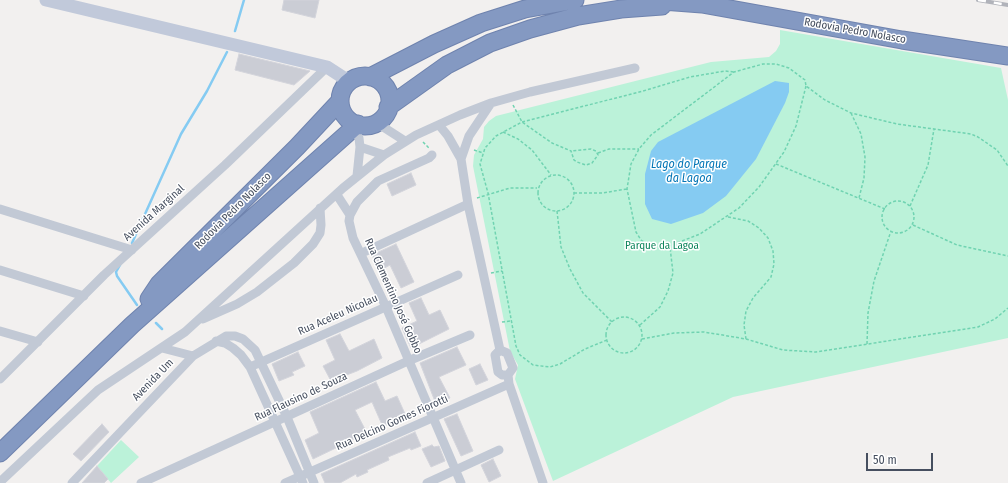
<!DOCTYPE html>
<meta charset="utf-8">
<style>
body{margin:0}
#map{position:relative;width:1008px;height:483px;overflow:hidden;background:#f2f0ef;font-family:"Fira Sans Condensed",sans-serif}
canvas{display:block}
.scale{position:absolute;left:866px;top:453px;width:67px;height:18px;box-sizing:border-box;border:2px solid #464f5f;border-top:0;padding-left:5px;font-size:12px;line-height:14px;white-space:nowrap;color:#464f5f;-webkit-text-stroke:3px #fff;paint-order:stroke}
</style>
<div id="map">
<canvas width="1008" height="483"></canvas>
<div class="scale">50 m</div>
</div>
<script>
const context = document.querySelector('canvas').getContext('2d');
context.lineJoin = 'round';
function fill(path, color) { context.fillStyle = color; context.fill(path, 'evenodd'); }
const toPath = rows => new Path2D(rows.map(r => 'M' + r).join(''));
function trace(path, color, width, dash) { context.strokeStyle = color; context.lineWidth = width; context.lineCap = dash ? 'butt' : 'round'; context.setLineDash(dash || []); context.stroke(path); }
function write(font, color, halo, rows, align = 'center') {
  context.font = font + ' "Fira Sans Condensed",sans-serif'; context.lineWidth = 3; context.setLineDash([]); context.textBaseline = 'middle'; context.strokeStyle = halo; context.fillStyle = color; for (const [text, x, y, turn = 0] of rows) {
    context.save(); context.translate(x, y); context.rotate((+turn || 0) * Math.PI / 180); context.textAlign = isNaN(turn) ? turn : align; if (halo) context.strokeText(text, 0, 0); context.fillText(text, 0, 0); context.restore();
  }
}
fill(toPath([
 [780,30,1001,68,1008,100,1008,338,733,397,553,481,515,379,518,365,510,351,473,166,474,155,483,139,484,127,489,121,496,116,711,62,769,57,776,51,780,44],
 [121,440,139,457,111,483,97,466]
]), '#bbf2d9');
fill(toPath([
 [775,81,789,83,789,92,785,103,756,159,726,196,703,213,671,224,652,219,645,204,645,174,651,151,658,142]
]), '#85cbf2');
trace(toPath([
 [235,31,244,0],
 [132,243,181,134,207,91,227,52],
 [120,265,116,272,117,276,137,305],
 [156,323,162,329]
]), '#85cbf2', 2.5);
const building = toPath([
 [284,0,319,0,315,18,282,10,284,0],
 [239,54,310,71,294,85,235,70,239,54],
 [411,173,416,185,392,196,387,184,411,173],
 [396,244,414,282,401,288,390,265,379,271,372,255,396,244],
 [421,298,429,315,440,310,449,329,411,348,402,328,417,321,409,303,421,298],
 [340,334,349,351,374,339,382,358,357,371,331,381,323,366,335,360,326,340,340,334],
 [457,347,466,365,439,377,450,398,436,404,420,363,457,347],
 [298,352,305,366,292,372,294,375,279,381,272,364,298,352],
 [480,364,488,380,476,385,469,369,480,364],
 [376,382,385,401,397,396,406,416,383,427,372,402,355,410,367,433,313,459,305,440,319,433,310,412,376,382],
 [457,414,473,451,461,456,444,419,457,414],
 [102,424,109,432,81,461,73,454,102,424],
 [415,432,421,446,411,450,410,448,388,457,389,460,367,470,368,472,357,477,356,474,340,483,325,483,321,474,415,432],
 [432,445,434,447,439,446,445,461,431,467,422,449,432,445],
 [493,459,501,476,489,482,481,465,493,459],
 [97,466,108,479,104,483,82,483,97,466]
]);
fill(building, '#cbcdd5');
trace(building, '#d3d4db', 1);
const highway = toPath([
 [649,0,702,4,902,40,1008,56],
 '340 101a25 25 0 1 1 50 0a25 25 0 1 1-50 0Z',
 [370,77,434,44,481,23,525,9,575,0],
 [388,107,447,65,490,43,530,29,578,16,621,9,662,6],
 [149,299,159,284,297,147,340,101],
 [0,453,132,325,358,124]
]);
trace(highway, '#6f83ae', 19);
trace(toPath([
 [806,86,796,126,784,152,759,187,739,208,700,234,664,248,653,248,641,240,636,232,627,189,631,164,639,149,651,135,734,72,763,64,776,64,789,68,805,80,806,86,825,100,851,113,897,124,971,134,978,137,997,150,1008,166],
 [513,105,522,122,552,143,571,151,574,160,577,162,586,165,592,163,598,155,596,151,591,149,571,151],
 [851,113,861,134,865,157,864,178,859,198],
 [503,132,518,139,532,150,551,175],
 [423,142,429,148],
 [474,150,483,153],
 [598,153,609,149,639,149],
 [776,164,885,209],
 '538 193a18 18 0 1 1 36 0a18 18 0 1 1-36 0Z',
 [574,193,602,193,627,189],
 [477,198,510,188,537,188],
 '882 217a16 16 0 1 1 32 0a16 16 0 1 1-32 0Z',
 [910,206,928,165,934,129],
 [557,211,561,247,570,269,583,293,612,322],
 [728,217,748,221,759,228,768,238,773,251,774,264,771,277,753,298,746,311,744,325,746,339],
 [913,225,957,245,1008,256],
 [491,273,502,271],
 '606 335a18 18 0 1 1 36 0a18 18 0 1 1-36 0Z',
 [502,322,511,321],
 [640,325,660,307,668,291,673,273,670,247],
 [642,339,674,333,704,332,746,339,783,350,816,352,978,327,995,319,1008,308],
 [607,340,585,349,560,364,550,367,533,365,520,355,516,346,488,193,480,164,485,148,496,136,522,122,643,91,690,77,725,71,734,72],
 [867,344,868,313,874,281,891,231]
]), '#70d3b1', 1.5, [3, 2]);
trace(toPath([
 [377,123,405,141],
 [439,125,448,136,461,159,468,204,500,350],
 [353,129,359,138,360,147,357,176],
 [360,147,384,155],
 [432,155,429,158,378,181,357,202,350,215,349,221,353,238,386,307,461,483],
 [461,159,469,136,491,103],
 [337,195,350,215],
 [0,209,132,250],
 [362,253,468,204],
 [0,270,84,296],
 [203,319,237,304,257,292,294,263,313,244,320,233,321,225,320,208],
 [0,331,38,342],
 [216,341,225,343,233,348,241,355,250,367,303,483],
 [162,348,193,356],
 [500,350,507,353,513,368,508,375,502,375,498,372,495,355,500,350],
 [250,367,458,275],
 [508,375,509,384,543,483],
 [0,379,104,275,225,165,327,67],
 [0,482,98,390,185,332,343,188,384,155,416,135,460,115,491,103,530,92,635,68],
 [72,483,193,356,226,336,235,336,243,339,255,350,287,417,314,483],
 [141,483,408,361,470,335],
 [285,483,509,384],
 [427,483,499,450]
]), '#c2c9d5', 9);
trace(toPath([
 [46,0,327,67,350,82]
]), '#c1c9da', 13);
trace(highway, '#8499c2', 17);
const rail = toPath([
 [978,0,1008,5]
]);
trace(rail, '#b1b3ba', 4);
trace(rail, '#fff', 2.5, [8]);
write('11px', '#464f5f', '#fff', [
 ["Rodovia Pedro Nolasco",855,31,10],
 ["Rodovia Pedro Nolasco",233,211,-45],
 ["Avenida Marginal",154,213,-42],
 ["Rua Clementino José Gobbo",393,296,66],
 ["Rua Aceleu Nicolau",338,315,-24],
 ["Avenida Um",153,380,-46],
 ["Rua Flausino de Souza",301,397,-25],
 ["Rua Delcino Gomes Fiorotti",392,423,-24]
]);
write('11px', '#10865d', '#fff', [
 ["Parque da Lagoa",662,246]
]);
write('italic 12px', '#0275b6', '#fff', [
 ["Lago do Parque",689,165],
 ["da Lagoa",689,179]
]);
</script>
